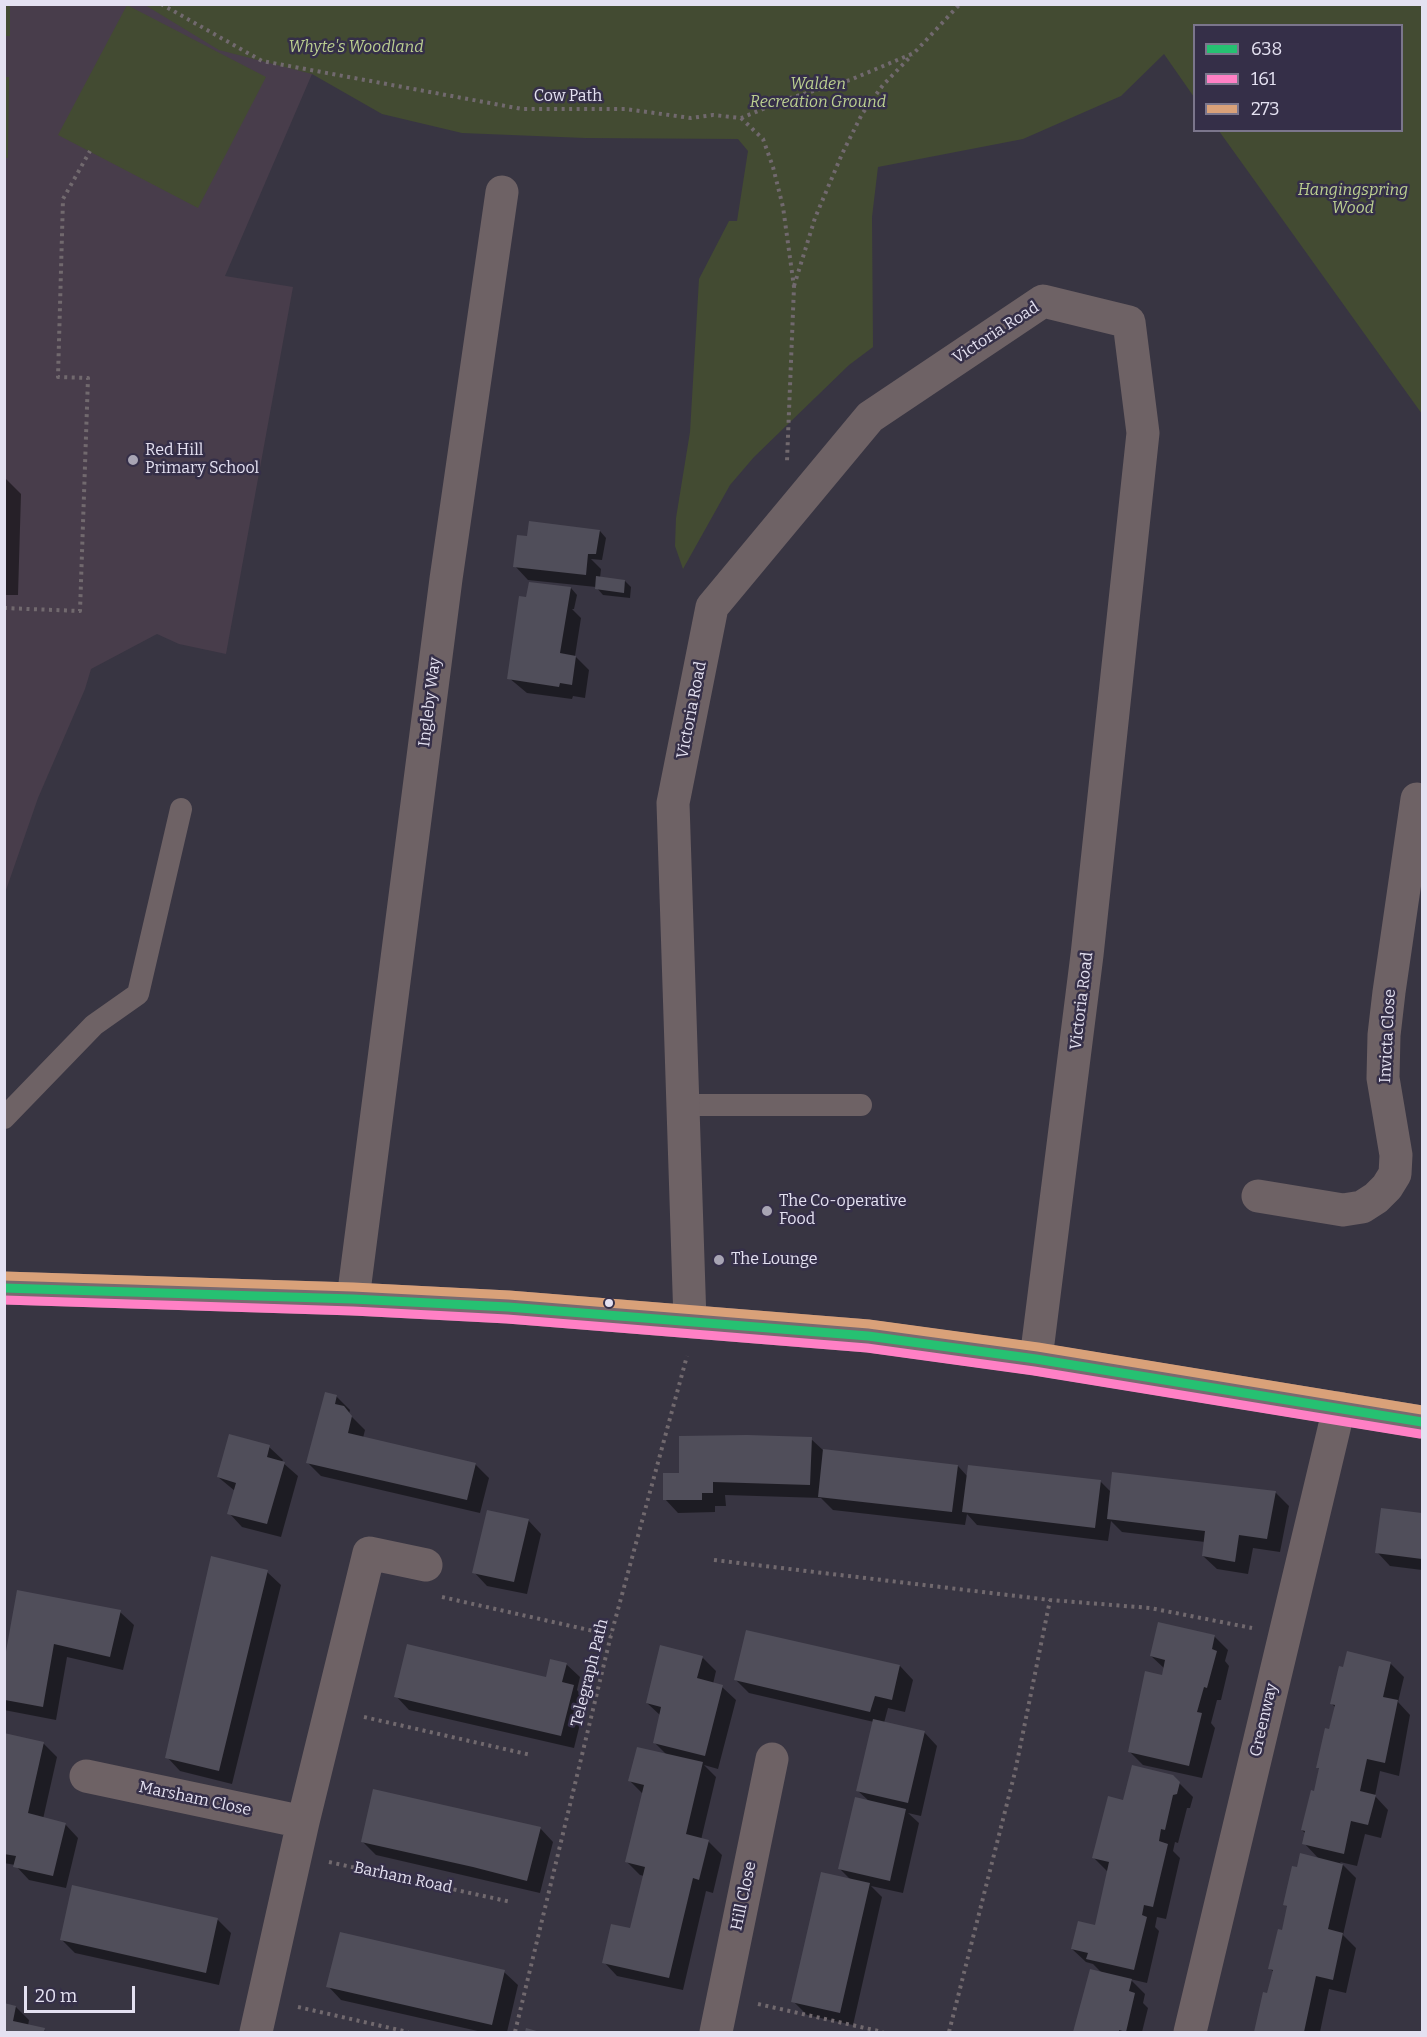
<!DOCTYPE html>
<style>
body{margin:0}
#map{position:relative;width:1427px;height:2037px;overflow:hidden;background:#383542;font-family:Bitter,serif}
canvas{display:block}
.frame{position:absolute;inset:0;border:6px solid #e4e1f1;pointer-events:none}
.legend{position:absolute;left:1193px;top:24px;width:210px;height:108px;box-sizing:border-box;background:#352f48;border:2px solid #7b768c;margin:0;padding:8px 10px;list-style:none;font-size:18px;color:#e4e1f1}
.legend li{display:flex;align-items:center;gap:12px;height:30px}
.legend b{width:30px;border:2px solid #7b768c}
.scale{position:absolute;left:24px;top:1986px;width:111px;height:27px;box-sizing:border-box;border:3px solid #e4e1f1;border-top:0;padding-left:8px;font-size:18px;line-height:21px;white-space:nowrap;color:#e4e1f1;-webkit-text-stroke:4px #352f48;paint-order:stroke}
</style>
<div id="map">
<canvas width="1427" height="2037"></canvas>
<div class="frame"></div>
<ul class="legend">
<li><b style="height:8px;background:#26c172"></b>638</li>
<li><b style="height:8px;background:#ff80c5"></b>161</li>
<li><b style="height:8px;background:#d9a179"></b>273</li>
</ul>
<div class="scale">20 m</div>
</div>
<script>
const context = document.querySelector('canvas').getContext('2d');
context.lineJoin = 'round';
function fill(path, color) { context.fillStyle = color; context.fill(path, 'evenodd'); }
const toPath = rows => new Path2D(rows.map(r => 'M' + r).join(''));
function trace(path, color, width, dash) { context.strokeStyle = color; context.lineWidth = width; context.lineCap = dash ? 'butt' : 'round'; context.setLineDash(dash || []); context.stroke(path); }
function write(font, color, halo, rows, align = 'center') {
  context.font = font + ' Bitter,serif'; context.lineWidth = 5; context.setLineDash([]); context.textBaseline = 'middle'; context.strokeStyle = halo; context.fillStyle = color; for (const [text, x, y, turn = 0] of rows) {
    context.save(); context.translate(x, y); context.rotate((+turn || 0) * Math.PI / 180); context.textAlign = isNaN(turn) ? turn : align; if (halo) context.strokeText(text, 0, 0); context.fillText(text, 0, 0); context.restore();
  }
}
fill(toPath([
 [5,5,186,5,312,74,225,276,293,287,226,654,179,644,157,634,91,669,85,689,38,798,5,893]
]), '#483d4b');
fill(toPath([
 [5,4,10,5,10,36,5,36],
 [127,5,266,77,198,208,58,135],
 [145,5,1422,5,1422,414,1219,131,1402,130,1402,26,1194,26,1194,97,1164,54,1121,96,1023,139,878,167,872,217,873,347,849,365,754,457,730,485,683,569,675,546,676,518,690,432,699,279,729,221,737,221,748,151,738,139,585,138,462,133,382,114,312,74,219,50],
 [5,77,9,77,8,158,4,158]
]), '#434b32');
fill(toPath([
 [4,477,21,494,18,595,4,595],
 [600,531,606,538,602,560,591,559,601,569,600,578,625,581,631,587,630,598,603,595,596,587,528,580,515,566,529,538],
 [571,588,577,595,574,609,572,609,581,618,575,656,589,670,585,698,573,696,572,699,527,693,509,678],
 [336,1396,350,1410,349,1414,365,1430,363,1438,475,1464,489,1478,480,1513,321,1476,308,1463],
 [811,1439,824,1451,958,1466,968,1477,1100,1481,1111,1492,1276,1493,1289,1506,1280,1552,1253,1548,1248,1574,1217,1569,1203,1556,1205,1542,1122,1532,1111,1521,1108,1541,977,1525,967,1514,965,1525,833,1510,821,1498,725,1495,726,1506,715,1506,715,1512,678,1513,665,1499,681,1475],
 [269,1447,283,1460,282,1462,298,1476,281,1537,242,1527,229,1513,235,1491,218,1477],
 [1382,1509,1422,1515,1422,1570,1390,1566,1377,1552],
 [528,1520,541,1534,527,1594,487,1586,474,1572],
 [267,1572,281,1585,232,1784,180,1771,167,1757],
 [120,1612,134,1625,123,1670,67,1657,56,1720,4,1710,4,1658],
 [747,1632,900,1666,913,1680,905,1712,888,1708,884,1723,924,1732,937,1746,921,1816,908,1813,919,1823,903,1893,871,1886,882,1897,853,2025,807,2015,793,2001,851,1880,840,1869,869,1801,858,1791,874,1722,749,1693,735,1679],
 [1214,1636,1228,1650,1225,1661,1229,1666,1221,1700,1217,1700,1211,1723,1215,1728,1202,1778,1143,1765,1129,1751,1163,1677,1165,1669,1151,1656],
 [703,1658,716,1671,713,1684,722,1687,736,1700,718,1769,704,1765,716,1777,701,1840,708,1841,722,1855,713,1893,706,1891,683,1990,617,1976,604,1962,631,1930,644,1876,640,1875,626,1861,643,1794,630,1781,668,1756,655,1743,661,1716,647,1703],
 [1390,1663,1404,1677,1398,1702,1410,1715,1399,1776,1380,1771,1375,1796,1388,1810,1381,1838,1365,1834,1357,1866,1340,1862,1356,1878,1343,1935,1356,1948,1346,1993,1329,1989,1320,2032,1255,2032,1264,1994,1268,1995,1274,1972,1270,1969,1283,1932,1289,1908,1285,1905,1298,1869,1320,1860,1304,1843,1306,1834,1302,1830,1316,1793,1321,1770,1317,1767,1336,1708,1332,1704],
 [566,1664,580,1677,577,1690,586,1700,574,1748,409,1710,396,1696,547,1679],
 [4,1734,44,1744,57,1757,43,1819,65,1824,78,1838,66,1888,29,1880,15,1865,4,1863],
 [1173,1777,1193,1797,1190,1808,1187,1808,1178,1843,1175,1842,1173,1851,1180,1858,1166,1919,1157,1917,1155,1927,1159,1931,1147,1983,1130,1979,1145,1994,1143,2003,1148,2008,1142,2032,1076,2032,1091,1971,1103,1974,1093,1964,1086,1962,1072,1949,1096,1926,1108,1872,1094,1858,1125,1802],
 [540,1828,553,1842,540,1893,376,1855,363,1842],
 [73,1887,218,1920,231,1933,219,1985,75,1953,62,1940],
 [504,1972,518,1985,507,2032,482,2032,341,2000,328,1986],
 [4,2004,16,2007,29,2020,28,2026,44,2030,47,2032,4,2032]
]), '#0007');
fill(toPath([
 [529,521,600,530,596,554,588,554,586,575,513,567,517,535,527,536],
 [596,576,625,580,624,593,595,589],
 [529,582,571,587,560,653,576,656,572,685,560,683,559,687,507,679,519,596,526,597],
 [325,1392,337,1395,335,1404,344,1406,352,1416,348,1433,476,1463,467,1500,306,1463],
 [229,1434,270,1445,267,1457,285,1462,267,1524,227,1514,236,1483,217,1477],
 [747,1435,812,1437,810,1485,713,1482,713,1493,702,1493,702,1500,663,1500,663,1473,679,1473,679,1436],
 [823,1449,958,1465,952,1512,818,1497],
 [968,1465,1101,1480,1095,1528,962,1512],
 [1112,1472,1276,1491,1267,1539,1239,1535,1235,1562,1202,1556,1205,1531,1107,1519],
 [1381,1508,1422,1513,1422,1559,1375,1553],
 [487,1510,529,1519,514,1582,472,1573],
 [211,1556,268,1570,219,1771,165,1758],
 [17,1590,121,1610,110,1657,54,1644,43,1707,5,1700,5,1657],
 [1158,1622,1215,1635,1212,1649,1217,1651,1207,1688,1204,1687,1197,1712,1202,1713,1189,1766,1128,1752,1145,1671,1162,1675,1165,1660,1150,1656],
 [746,1630,900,1665,892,1700,875,1696,870,1712,734,1680],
 [407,1644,546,1677,550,1659,567,1663,562,1682,574,1685,561,1736,394,1697],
 [660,1645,703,1656,697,1678,723,1685,705,1756,653,1743,661,1707,646,1703],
 [1347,1651,1391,1662,1383,1697,1398,1700,1385,1763,1367,1759,1360,1791,1376,1795,1368,1825,1351,1821,1344,1854,1302,1844,1305,1831,1301,1830,1311,1790,1314,1791,1319,1768,1316,1768,1325,1728,1329,1729,1335,1705,1330,1704,1339,1666,1343,1667],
 [873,1719,925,1731,908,1803,856,1791],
 [4,1733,44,1742,28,1813,66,1823,53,1876,13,1867,16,1856,4,1854],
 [637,1747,703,1762,686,1834,709,1840,699,1880,693,1878,669,1978,602,1963,611,1924,630,1928,645,1867,625,1862,644,1785,628,1781],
 [1132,1765,1173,1775,1180,1782,1177,1794,1173,1795,1165,1830,1161,1829,1159,1841,1168,1844,1153,1907,1144,1905,1142,1915,1147,1917,1134,1970,1086,1959,1088,1953,1071,1949,1078,1921,1095,1925,1109,1862,1092,1858,1108,1796,1123,1800],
 [373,1789,541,1827,527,1881,473,1867,361,1842],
 [855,1797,906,1809,890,1881,838,1869],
 [1300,1853,1343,1864,1328,1929,1343,1933,1333,1980,1316,1976,1304,2032,1254,2032,1263,1992,1267,1993,1273,1970,1268,1969,1278,1929,1282,1930,1287,1906,1283,1905,1292,1866,1297,1867],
 [821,1872,870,1883,840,2013,791,2002],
 [72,1885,218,1918,206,1973,60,1940],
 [340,1932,505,1970,492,2025,326,1987],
 [1090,1969,1132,1979,1129,1991,1135,1993,1126,2032,1119,2030,1119,2032,1073,2032],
 [4,2003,16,2006,13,2021,45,2028,44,2032,4,2032],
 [526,2028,540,2032,525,2032]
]), '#504e5a');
trace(toPath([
 [161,4,262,61,522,109,625,109,691,118,713,115,741,118,790,98,850,80,914,53,960,4],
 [741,118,763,139,773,167,783,207,794,287,787,461],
 [794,286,815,218,842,154,862,114,883,85,912,55],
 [4,608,80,611,88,378,58,377,63,199,90,151],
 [714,1560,1050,1600,1150,1608,1252,1628],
 [442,1597,611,1635],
 [364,1717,531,1755],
 [329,1862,511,1902],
 [758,2004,883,2032],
 [298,2007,408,2032],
 [515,2032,611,1635,687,1356],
 [949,2032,1015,1772,1050,1600]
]), '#71696e', 4, [3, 4.5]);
trace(toPath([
 [683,1105,861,1105],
 [4,1118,94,1025,138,994,181,809]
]), '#6e6265', 22);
trace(toPath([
 [1258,1196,1343,1210,1362,1207,1376,1198,1387,1187,1395,1174,1396,1155,1383,1078,1384,1035,1389,992,1417,799],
 [353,1299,446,579,502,192],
 [690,1321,673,803,712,607,870,417,1043,301,1129,322,1143,433,1087,955,1036,1359],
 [86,1776,303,1822],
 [256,2032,303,1822,369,1553,426,1565],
 [716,2032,772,1759],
 [1190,2032,1339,1408]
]), '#6e6265', 33);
trace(toPath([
 [4,1288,353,1299,508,1307,868,1336,1036,1359,1422,1422]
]), '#796a70', 33);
trace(toPath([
 [4,1288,353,1299,508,1307,868,1336,1036,1359,1422,1422]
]), '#26c172', 9);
trace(toPath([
 [4,1300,353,1311,507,1319,867,1348,1034,1371,1420,1434]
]), '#ff80c5', 9);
trace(toPath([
 [4,1276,353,1287,509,1295,869,1324,1038,1347,1422,1410]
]), '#d9a179', 9);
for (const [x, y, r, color] of [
 [133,460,6,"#a8a5b4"],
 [767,1211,6,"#a8a5b4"],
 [719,1260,6,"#a8a5b4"],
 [609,1303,5,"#e4e1f1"]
]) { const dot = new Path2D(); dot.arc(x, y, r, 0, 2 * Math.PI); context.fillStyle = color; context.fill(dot); trace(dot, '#352f48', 2); }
write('italic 16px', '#bbcf90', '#352f48', [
 ["Whyte's Woodland",356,48],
 ["Walden",818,85],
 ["Recreation Ground",818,103],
 ["Hangingspring",1353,191],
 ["Wood",1353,209]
]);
write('16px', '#e4e1f1', '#352f48', [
 ["Cow Path",568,97],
 ["Victoria Road",996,333,-33],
 ["Ingleby Way",430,702,-83],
 ["Victoria Road",692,710,-79],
 ["Victoria Road",1082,1001,-83],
 ["Invicta Close",1388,1036,-87],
 ["Telegraph Path",590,1673,-76],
 ["Greenway",1264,1720,-77],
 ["Marsham Close",195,1799,12],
 ["Barham Road",403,1878,12],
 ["Hill Close",744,1896,-78]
]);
write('16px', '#e4e1f1', '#352f48', [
 ["Red Hill",145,451],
 ["Primary School",145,469],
 ["The Co-operative",779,1202],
 ["Food",779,1220],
 ["The Lounge",731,1260]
], 'left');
</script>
